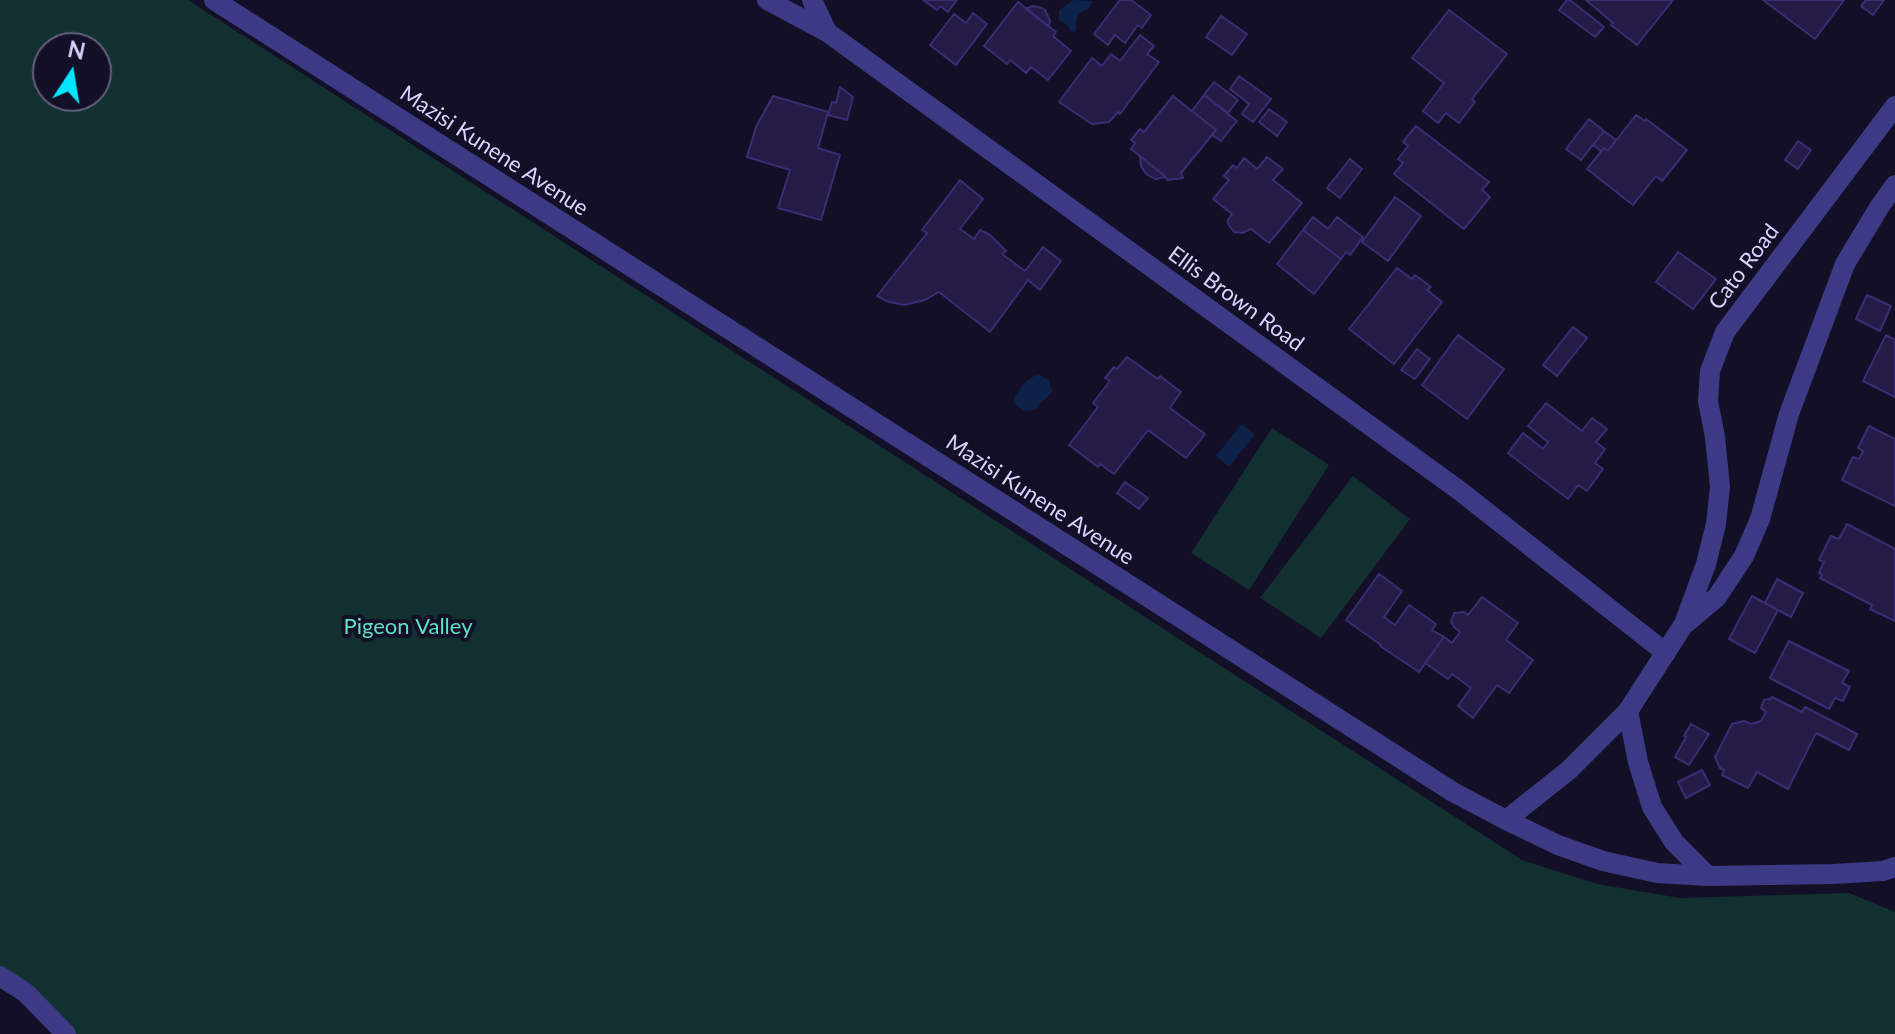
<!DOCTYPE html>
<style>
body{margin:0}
#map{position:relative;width:1895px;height:1034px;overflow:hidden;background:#130f26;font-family:Lato,sans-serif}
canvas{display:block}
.north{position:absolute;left:32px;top:32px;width:80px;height:80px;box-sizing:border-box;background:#130f26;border:2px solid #625e7d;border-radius:50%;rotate:12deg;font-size:22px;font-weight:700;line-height:32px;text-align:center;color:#d9d4ff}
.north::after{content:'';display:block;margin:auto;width:28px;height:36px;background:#00e5ff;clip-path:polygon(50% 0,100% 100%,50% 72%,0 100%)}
</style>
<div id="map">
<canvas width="1895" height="1034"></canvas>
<div class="north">N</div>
</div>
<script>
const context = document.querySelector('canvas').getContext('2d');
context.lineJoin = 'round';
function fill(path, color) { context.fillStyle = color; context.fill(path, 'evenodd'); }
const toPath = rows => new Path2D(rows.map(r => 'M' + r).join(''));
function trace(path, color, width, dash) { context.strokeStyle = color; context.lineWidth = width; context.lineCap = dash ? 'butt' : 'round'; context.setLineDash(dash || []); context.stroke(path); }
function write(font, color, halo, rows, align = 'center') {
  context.font = font + ' Lato,sans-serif'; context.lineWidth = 8; context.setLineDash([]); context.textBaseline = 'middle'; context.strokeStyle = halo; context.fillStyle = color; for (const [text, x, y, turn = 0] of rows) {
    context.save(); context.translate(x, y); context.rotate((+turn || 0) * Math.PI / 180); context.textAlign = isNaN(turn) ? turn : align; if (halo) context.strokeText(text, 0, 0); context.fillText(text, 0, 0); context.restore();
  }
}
fill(toPath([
 [0,0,188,0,1522,860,1597,884,1680,898,1849,893,1895,912,1895,1034,59,1034,20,998,0,986],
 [48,48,96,48,96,96,48,96],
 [1272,428,1329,465,1249,590,1191,553],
 [1353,476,1410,519,1321,638,1260,598]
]), '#12302f');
fill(toPath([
 [1073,0,1092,1,1089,8,1079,14,1076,20,1076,30,1074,32,1070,31,1067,25,1059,20,1059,10],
 [1039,375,1049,380,1052,392,1046,399,1039,404,1035,410,1023,411,1016,405,1014,398,1023,384,1034,376],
 [1242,424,1255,434,1229,467,1216,456]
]), '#0c2248');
const building = toPath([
 [923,0,957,0,948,12,940,6,937,10,923,0],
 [1120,0,1131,0,1151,15,1142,28,1138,25,1125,43,1115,35,1108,45,1094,34,1120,0],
 [1567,0,1570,0,1604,27,1595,37,1559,10,1567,0],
 [1586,0,1673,0,1637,45,1611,25,1613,23,1586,0],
 [1763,0,1844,0,1815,39,1763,0],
 [1866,0,1884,0,1873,15,1861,6,1866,0],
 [1018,2,1056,32,1053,36,1071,51,1048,80,1031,67,1026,73,1010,60,1007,64,984,46,1018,2],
 [1033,6,1042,8,1045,10,1050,21,1049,27,1026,9,1033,6],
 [1449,10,1507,54,1472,99,1475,102,1459,123,1446,113,1438,123,1423,111,1444,83,1412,58,1449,10],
 [973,13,987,24,956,65,930,45,954,14,966,23,973,13],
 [1221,16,1247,34,1232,55,1206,37,1221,16],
 [1140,35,1154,46,1147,54,1159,62,1120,114,1118,112,1109,122,1092,124,1059,102,1092,58,1102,66,1111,54,1120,61,1140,35],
 [1239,76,1271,99,1253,122,1242,114,1249,104,1230,89,1239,76],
 [1214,82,1238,100,1228,113,1204,95,1214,82],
 [840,87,853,97,847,120,828,115,832,102,836,103,840,87],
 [1204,95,1237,121,1221,141,1212,135,1216,130,1192,111,1204,95],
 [773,96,828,112,818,148,840,155,821,220,778,208,790,170,747,157,756,127,773,96],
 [1173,96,1216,130,1181,173,1183,178,1167,180,1166,177,1131,149,1135,143,1131,140,1140,129,1144,132,1173,96],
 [1269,109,1287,122,1277,136,1259,122,1269,109],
 [1636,115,1645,121,1646,119,1687,150,1662,181,1656,176,1633,205,1587,169,1604,148,1608,151,1636,115],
 [1589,119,1604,131,1581,160,1566,149,1589,119],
 [1416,126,1489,182,1482,190,1490,197,1464,229,1394,174,1403,163,1398,159,1408,146,1403,142,1416,126],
 [1604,131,1616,140,1608,151,1604,148,1601,151,1593,145,1604,131],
 [1798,141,1811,150,1798,169,1785,160,1798,141],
 [1140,156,1166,177,1155,179,1146,174,1141,166,1140,156],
 [1267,157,1283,169,1273,180,1302,203,1269,243,1251,229,1242,233,1234,232,1228,224,1228,220,1232,214,1213,199,1229,180,1224,176,1233,165,1237,168,1244,158,1257,169,1267,157],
 [1350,159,1362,169,1340,198,1327,188,1350,159],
 [960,180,983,199,960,229,974,239,980,230,990,235,1006,251,1002,254,1025,271,1043,247,1061,261,1040,290,1028,280,990,332,939,292,925,300,904,305,886,301,877,296,927,233,922,230,960,180],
 [1395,197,1421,216,1388,261,1362,242,1395,197],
 [1313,217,1328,229,1337,217,1363,237,1350,255,1346,252,1341,259,1303,230,1313,217],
 [1303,230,1341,259,1314,294,1277,264,1303,230],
 [1678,252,1716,279,1693,309,1656,282,1678,252],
 [1397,268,1412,279,1415,275,1431,287,1427,290,1442,302,1394,364,1349,329,1397,268],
 [1867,295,1891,306,1880,331,1856,319,1867,295],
 [1573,327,1587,338,1557,376,1543,365,1573,327],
 [1458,335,1504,369,1467,419,1422,385,1458,335],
 [1886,335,1895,340,1895,397,1863,381,1886,335],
 [1417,349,1430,359,1415,379,1401,370,1417,349],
 [1127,357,1158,379,1160,376,1181,392,1170,408,1205,434,1186,458,1148,430,1114,474,1100,464,1098,467,1069,445,1098,407,1093,403,1110,381,1105,378,1114,367,1117,369,1127,357],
 [1546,403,1582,431,1592,418,1607,429,1596,442,1605,449,1595,463,1603,469,1587,491,1578,485,1568,499,1508,453,1523,433,1543,449,1548,442,1528,426,1546,403],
 [1869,426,1895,439,1895,506,1842,480,1853,457,1859,459,1863,451,1858,448,1869,426],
 [1125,482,1148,498,1139,509,1117,493,1125,482],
 [1847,524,1895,549,1895,621,1870,609,1872,605,1820,578,1822,575,1819,573,1824,562,1819,560,1831,536,1839,539,1847,524],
 [1379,574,1402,591,1384,617,1395,625,1409,605,1436,624,1432,630,1444,637,1419,672,1380,646,1381,645,1346,620,1379,574],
 [1777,579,1803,593,1791,617,1765,603,1777,579],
 [1752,596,1778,610,1755,653,1729,639,1752,596],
 [1482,597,1518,623,1506,640,1533,660,1509,693,1497,685,1473,718,1458,706,1471,688,1452,674,1448,679,1425,663,1444,637,1452,643,1460,632,1454,627,1451,622,1454,613,1464,612,1468,615,1482,597],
 [1789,641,1849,671,1842,683,1850,687,1843,701,1835,698,1829,709,1770,678,1789,641],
 [1772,697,1802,712,1805,707,1857,734,1849,750,1816,733,1788,789,1757,772,1748,788,1722,775,1724,770,1720,768,1715,757,1732,724,1744,721,1751,724,1761,721,1766,712,1761,708,1764,700,1769,699,1770,700,1772,697],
 [1691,724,1709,734,1689,765,1675,757,1686,737,1684,736,1691,724],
 [1702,770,1710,785,1686,798,1678,782,1702,770]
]);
fill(building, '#241b47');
trace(building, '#3b2d73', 2);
trace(toPath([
 [214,0,1453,792,1506,820,1558,845,1603,861,1657,873,1708,876,1833,874,1883,871,1895,867],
 [767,0,827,32,1460,491,1666,653],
 [812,0,827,32],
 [1686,623,1717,597,1744,556,1760,519,1789,414,1845,264,1880,206,1895,185],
 [1628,711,1638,762,1652,807,1674,842,1708,876],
 [1506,820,1569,770,1628,711,1684,624,1706,564,1716,524,1720,487,1715,437,1708,401,1710,371,1725,332,1895,106],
 [0,976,26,993,66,1034]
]), '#3d3a85', 20);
write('22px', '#d9d4ff', '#130f26', [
 ["Mazisi Kunene Avenue",494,151,33],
 ["Cato Road",1744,267,-53],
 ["Ellis Brown Road",1236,299,36],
 ["Mazisi Kunene Avenue",1040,500,33]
]);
write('22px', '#5fe0c0', '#130f26', [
 ["Pigeon Valley",408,627]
]);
</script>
